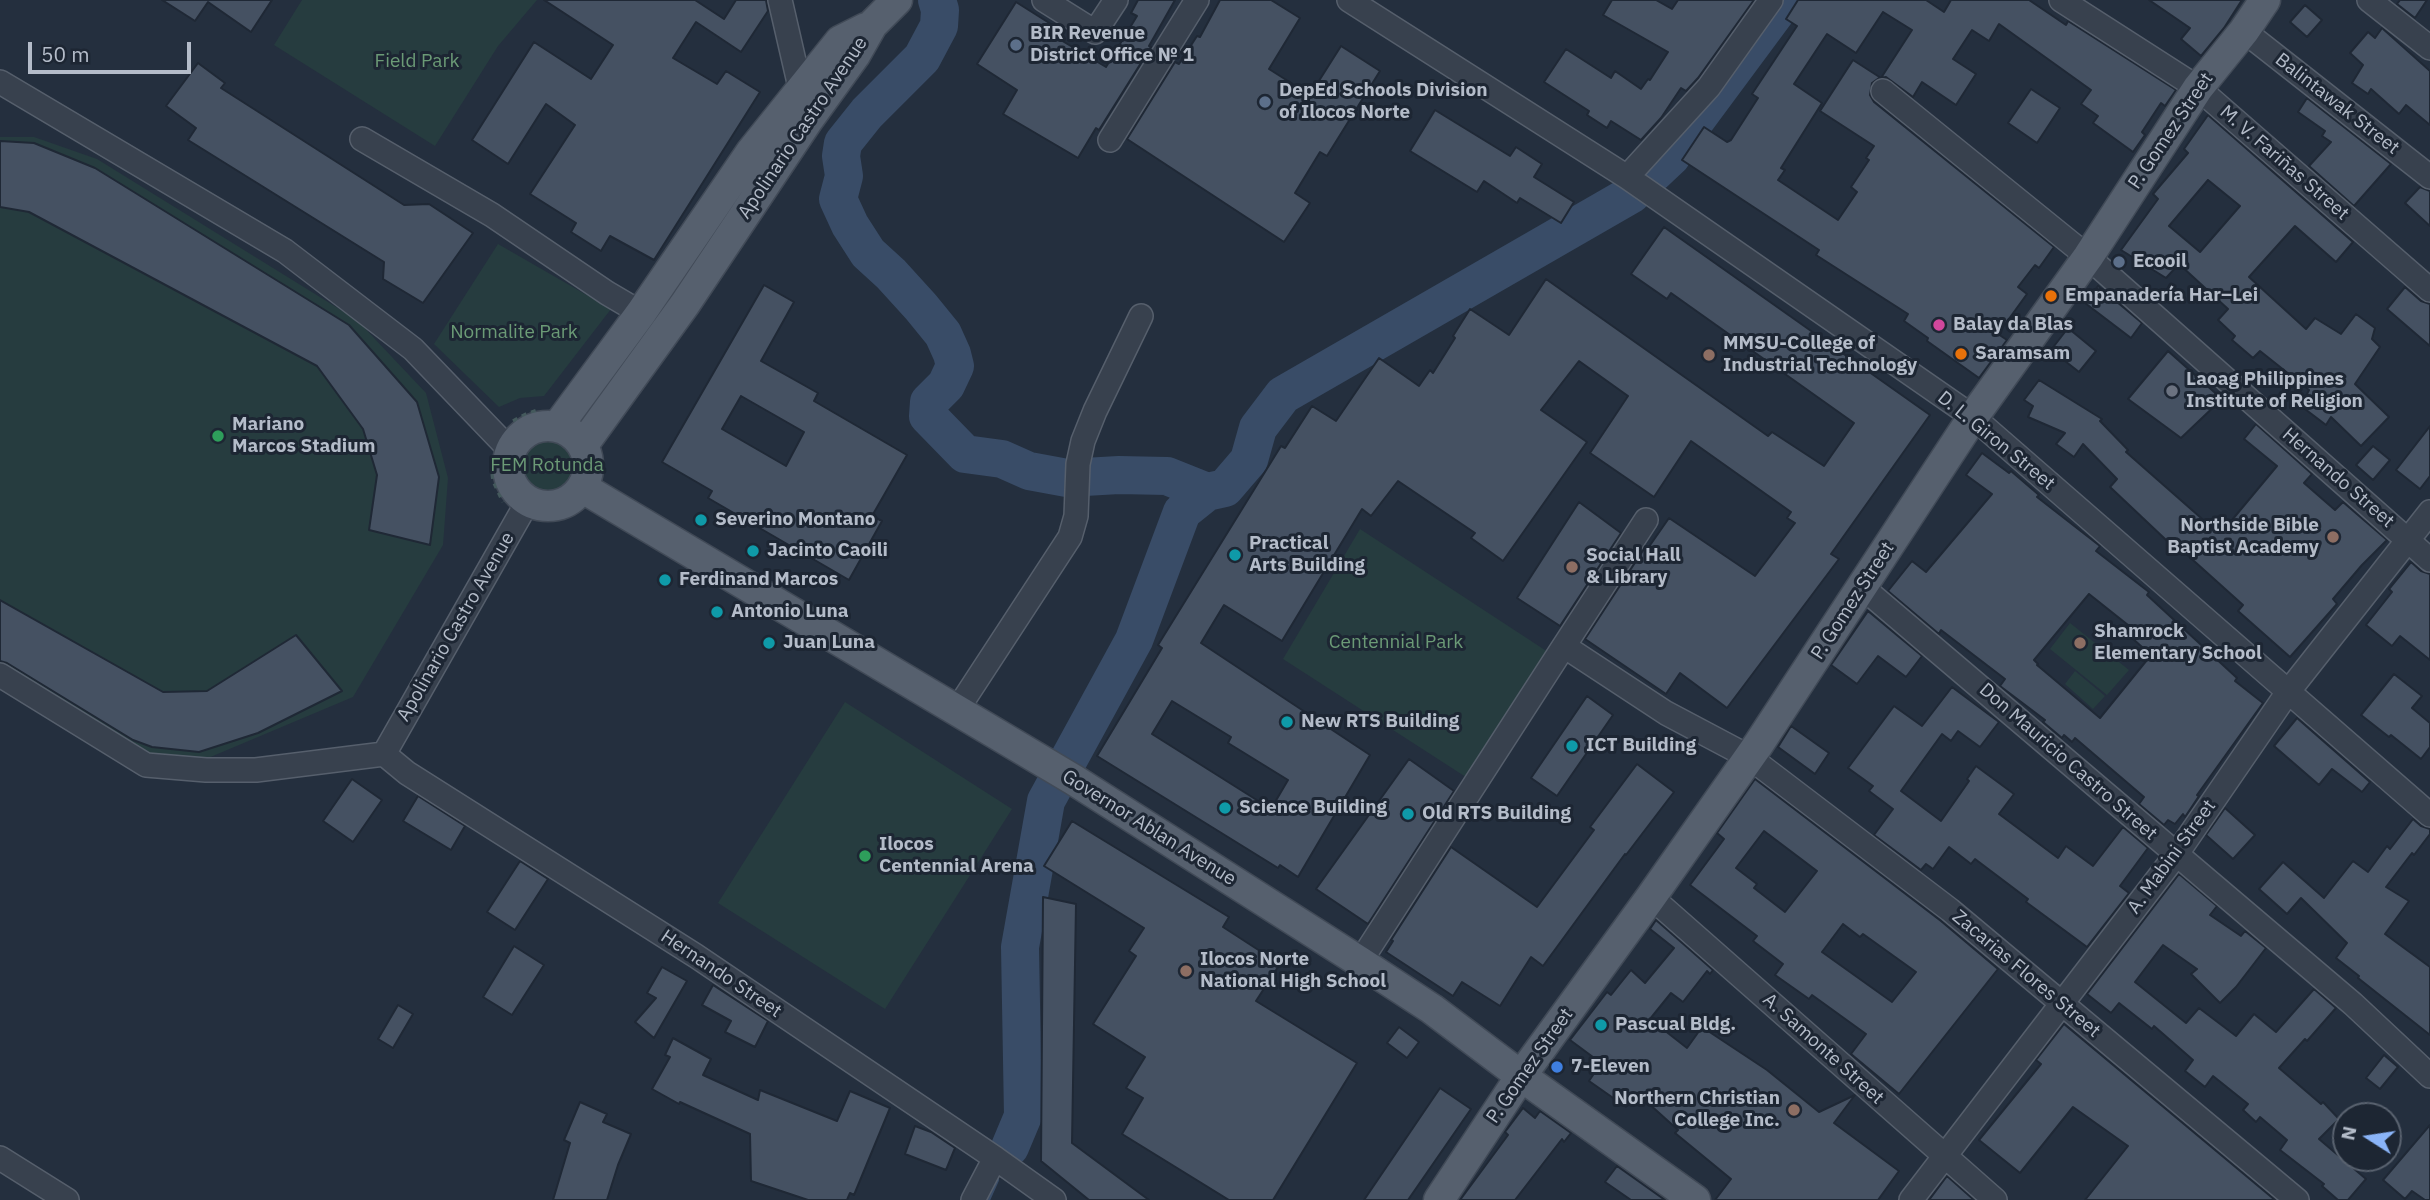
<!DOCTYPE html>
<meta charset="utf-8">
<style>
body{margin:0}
#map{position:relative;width:2430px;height:1200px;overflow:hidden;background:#242f3e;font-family:"IBM Plex Sans",sans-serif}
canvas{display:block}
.north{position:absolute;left:2332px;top:1102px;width:70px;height:70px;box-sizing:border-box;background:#1d2633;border:2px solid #59626f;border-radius:50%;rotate:282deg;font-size:19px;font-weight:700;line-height:28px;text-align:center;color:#b4bcc9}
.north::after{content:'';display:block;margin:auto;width:24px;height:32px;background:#8ab4f8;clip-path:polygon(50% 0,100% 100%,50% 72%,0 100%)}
.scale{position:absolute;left:28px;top:42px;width:163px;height:32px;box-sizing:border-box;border:4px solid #b4bcc9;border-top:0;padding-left:9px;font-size:21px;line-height:24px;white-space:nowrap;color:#b4bcc9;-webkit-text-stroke:5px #1d2633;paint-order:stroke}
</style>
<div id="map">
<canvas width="2430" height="1200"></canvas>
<div class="north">N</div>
<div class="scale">50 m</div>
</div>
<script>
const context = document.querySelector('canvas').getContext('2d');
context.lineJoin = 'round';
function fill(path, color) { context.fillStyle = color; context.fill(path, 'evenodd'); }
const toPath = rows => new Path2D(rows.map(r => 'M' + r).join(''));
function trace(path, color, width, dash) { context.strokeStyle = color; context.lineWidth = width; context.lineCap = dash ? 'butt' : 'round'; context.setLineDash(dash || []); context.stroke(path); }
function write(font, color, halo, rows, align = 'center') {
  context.font = font + ' "IBM Plex Sans",sans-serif'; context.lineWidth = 6; context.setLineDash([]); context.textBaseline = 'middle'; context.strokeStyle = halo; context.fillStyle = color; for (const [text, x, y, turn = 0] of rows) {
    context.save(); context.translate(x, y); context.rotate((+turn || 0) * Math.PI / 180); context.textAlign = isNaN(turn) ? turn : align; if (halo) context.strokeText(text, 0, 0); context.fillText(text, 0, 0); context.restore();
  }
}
fill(toPath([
 [302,0,537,0,498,46,435,146,274,45],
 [0,137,34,137,97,159,357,320,426,393,448,478,443,545,353,697,201,761,150,755,0,671],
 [498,244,611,309,544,396,520,398,499,407,434,344],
 '514 465a33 33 0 1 1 66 0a33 33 0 1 1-66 0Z',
 [1360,529,1551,654,1472,781,1283,659],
 [2070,623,2129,670,2107,695,2050,649],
 [2075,671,2105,696,2093,709,2065,684],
 [845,702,1012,809,885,1009,718,903]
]), '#263c3f');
trace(toPath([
 [987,1200,996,1180]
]), '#394c67', 6);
trace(toPath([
 [937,0,940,10,939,26,922,58,867,113,843,143,841,156,844,176,838,199,850,225,868,253,891,274,921,307,943,334,952,354,955,366,946,385,929,402,928,416,965,454,1002,459,1029,471,1067,478,1119,475,1167,476,1207,492],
 [1654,173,1671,157,1679,143,1785,0],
 [1010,1147,1023,1116,1020,947,1046,801,1134,640,1182,512,1207,492,1225,488,1249,460,1258,428,1283,395,1632,194]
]), '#394c67', 38);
const building = toPath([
 [162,0,272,0,251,32,208,2,195,21,162,0],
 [544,0,695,0,724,19,736,0,766,0,768,11,741,52,696,22,673,58,717,84,726,71,760,92,654,260,610,236,601,251,571,232,576,223,530,194,575,125,546,104,508,164,472,140,534,42,591,79,613,45,544,0],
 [1138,0,1175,0,1149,46,1151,47,1099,130,1096,128,1078,158,1003,114,1017,90,977,64,1016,2,1054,26,1049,33,1106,67,1137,16,1131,13,1138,0],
 [1220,0,1271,0,1300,18,1269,69,1310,95,1341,46,1380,71,1327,156,1320,152,1295,193,1310,203,1284,242,1127,139,1175,62,1179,64,1197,36,1200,37,1220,0],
 [1612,0,1656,0,1672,9,1678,0,1754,0,1698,78,1686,91,1681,88,1661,118,1641,140,1611,121,1607,128,1587,115,1589,111,1544,82,1566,49,1611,78,1615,71,1641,89,1648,79,1650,80,1668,52,1603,15,1612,0],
 [1798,0,1926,0,1944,12,1951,0,2029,0,2066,25,2068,21,2176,90,2165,106,2161,103,2142,132,2145,135,2133,152,2093,123,2098,116,2081,104,2091,90,1999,24,1989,41,1972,30,1953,59,1976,74,1956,105,1922,82,1913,97,1886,77,1879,78,1872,83,1870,95,1874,102,2054,247,2039,268,2035,265,2018,287,2027,294,1998,334,2007,340,1979,378,1927,341,1928,338,1904,321,1908,314,1816,255,1819,250,1682,160,1704,127,1727,142,1731,140,1758,98,1752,94,1797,26,1786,19,1798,0],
 [1883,12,1912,30,1881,78,1853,60,1820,111,1874,146,1866,158,1869,160,1851,187,1857,192,1838,220,1778,180,1785,170,1781,168,1822,103,1794,84,1827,34,1856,53,1883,12],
 [2149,0,2242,0,2224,28,2201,56,2181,39,2190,28,2149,0],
 [2400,0,2427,0,2415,18,2397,4,2400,0],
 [2305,5,2322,20,2307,37,2290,22,2305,5],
 [2382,28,2430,71,2430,125,2406,105,2399,114,2371,89,2368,94,2352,83,2363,65,2350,53,2368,32,2375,38,2382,28],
 [198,63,225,83,221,88,404,205,429,204,473,233,423,303,383,279,384,262,188,140,196,128,166,106,198,63],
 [2031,89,2060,108,2037,143,2008,123,2031,89],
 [2307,98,2391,164,2354,206,2309,166,2331,142,2322,136,2325,131,2298,112,2307,98],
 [1435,110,1510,156,1516,147,1542,164,1534,177,1574,202,1561,223,1520,198,1517,203,1484,181,1477,192,1410,151,1435,110],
 [2208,115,2353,242,2336,262,2295,226,2249,277,2306,329,2315,318,2341,334,2356,314,2375,328,2372,339,2380,347,2355,384,2389,417,2361,446,2331,417,2326,425,2301,406,2309,390,2260,351,2253,358,2232,340,2235,336,2218,320,2228,309,2179,264,2166,278,2121,250,2158,199,2153,194,2188,153,2184,149,2208,115],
 [2208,180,2240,206,2200,252,2169,226,2208,180],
 [0,141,34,143,95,168,349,325,417,402,439,477,430,545,369,530,377,475,363,429,317,366,29,212,0,207,0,141],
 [2420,187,2430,191,2430,226,2405,203,2420,187],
 [1664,227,1930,415,1831,554,1839,559,1727,708,1680,673,1666,694,1585,639,1644,549,1646,551,1669,518,1755,576,1795,523,1787,518,1791,512,1691,441,1654,497,1590,453,1628,396,1579,361,1541,410,1587,442,1503,561,1471,538,1475,533,1398,481,1371,516,1362,509,1282,641,1224,605,1201,643,1370,755,1298,877,1280,865,1278,868,1097,756,1162,648,1158,645,1281,446,1285,448,1312,406,1336,421,1379,358,1419,386,1430,370,1433,373,1455,338,1453,336,1470,309,1509,335,1546,279,1768,436,1772,432,1824,466,1854,423,1671,293,1667,299,1631,274,1664,227],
 [1172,701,1231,737,1228,743,1288,780,1271,809,1152,734,1172,701],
 [764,285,794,302,761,361,818,393,814,401,907,455,872,516,882,521,849,580,708,498,712,491,662,462,764,285],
 [741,396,804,432,786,466,722,429,741,396],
 [2098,286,2142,323,2131,338,2085,303,2098,286],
 [2405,287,2421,301,2430,304,2430,346,2387,309,2405,287],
 [2068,328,2096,351,2079,372,2051,350,2068,328],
 [2168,351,2222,399,2181,438,2128,399,2168,351],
 [2039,380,2102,419,2100,421,2128,450,2126,452,2217,532,2219,530,2222,532,2277,466,2244,439,2256,424,2312,474,2304,483,2335,510,2343,502,2387,540,2362,565,2333,599,2337,604,2290,657,2238,611,2243,605,2184,552,2182,555,2110,487,2117,479,2083,444,2074,457,2056,444,2065,433,2028,417,2033,406,2024,400,2039,380],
 [2430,426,2430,476,2420,489,2396,470,2430,426],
 [2373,446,2390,460,2373,480,2356,465,2373,446],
 [1982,453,2009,473,2011,471,2039,495,2037,497,2100,546,2096,551,2149,592,2147,595,2237,678,2235,681,2263,703,2197,795,2199,796,2185,817,2183,814,2175,824,2168,820,2164,825,2139,804,2144,797,2075,738,2072,742,2064,735,2062,738,2043,722,2045,720,2000,686,2005,679,1941,630,1939,634,1888,591,1912,561,1926,572,1992,494,1966,475,1982,453],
 [2089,594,2128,625,2123,630,2151,655,2100,718,2037,665,2038,664,2034,660,2089,594],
 [1579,502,1621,533,1560,626,1517,598,1579,502],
 [2411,562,2421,571,2430,574,2430,660,2400,636,2392,646,2366,625,2392,592,2389,589,2411,562],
 [0,600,163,692,207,691,296,635,342,691,258,733,199,752,152,747,133,740,7,663,0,661,0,600],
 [1868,611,1922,656,1906,677,1878,656,1857,684,1831,665,1868,611],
 [2394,674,2422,696,2412,708,2430,723,2430,747,2421,759,2391,735,2389,737,2361,715,2394,674],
 [1952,687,1999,722,1980,747,1958,731,1951,741,1942,734,1901,791,1941,821,1969,781,1967,779,1976,766,2014,794,1999,814,2058,858,2066,846,2093,866,2123,827,2148,848,2120,886,2129,893,2087,947,2026,902,2028,899,1975,859,1971,864,1949,847,1933,869,1926,864,1921,870,1874,835,1893,809,1869,791,1873,786,1848,768,1894,706,1922,726,1952,687],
 [1587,696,1613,715,1557,796,1531,778,1587,696],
 [2297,718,2370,782,2362,792,2332,769,2319,785,2274,746,2297,718],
 [1791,726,1829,753,1815,774,1778,747,1791,726],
 [1409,759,1454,791,1368,924,1316,889,1409,759],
 [1637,764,1674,792,1626,855,1625,854,1543,966,1531,957,1500,1006,1462,982,1453,996,1386,952,1393,941,1391,940,1451,847,1537,907,1594,830,1590,827,1637,764],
 [352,779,382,800,353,842,323,821,352,779],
 [1755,779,1941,921,1998,969,1899,1094,1851,1054,1866,1034,1812,995,1809,999,1775,975,1783,964,1753,941,1757,936,1690,885,1724,839,1717,833,1755,779],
 [1764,831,1817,871,1785,912,1754,888,1757,884,1736,868,1764,831],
 [1843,924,1860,937,1863,934,1916,972,1892,1002,1822,952,1843,924],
 [418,796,465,826,451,850,403,821,418,796],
 [2225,808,2255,835,2233,859,2206,835,2225,808],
 [2413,819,2421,826,2430,829,2430,834,2414,855,2412,853,2386,887,2409,901,2385,934,2430,967,2430,1035,2358,978,2359,976,2336,958,2347,943,2301,898,2287,914,2259,889,2283,862,2324,898,2353,861,2368,872,2387,846,2390,849,2413,819],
 [1072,821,1229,917,1223,927,1280,964,1256,1001,1357,1063,1273,1200,1229,1200,1122,1134,1143,1098,1126,1088,1145,1057,1093,1024,1136,956,1129,951,1144,928,1044,866,1072,821],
 [520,861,548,879,515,930,487,912,520,861],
 [2179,874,2217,906,2210,915,2241,936,2245,931,2266,948,2236,987,2220,1003,2191,974,2197,969,2163,945,2135,982,2186,1023,2199,1008,2236,1036,2254,1014,2276,1032,2314,989,2336,1008,2307,1041,2305,1039,2279,1068,2321,1104,2323,1102,2339,1119,2319,1139,2366,1179,2348,1200,2338,1200,2322,1186,2324,1184,2280,1150,2287,1140,2260,1117,2256,1122,2243,1110,2248,1104,2213,1076,2205,1087,2185,1071,2193,1060,2154,1026,2152,1029,2119,1003,2111,1013,2087,994,2179,874],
 [1043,897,1076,904,1072,1143,1149,1200,1089,1200,1041,1161,1043,897],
 [1656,920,1713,970,1710,974,1707,971,1683,1002,1671,993,1650,1019,1687,1048,1702,1027,1767,1070,1819,1112,1855,1095,1834,1123,1899,1171,1878,1200,1715,1200,1731,1179,1675,1133,1678,1130,1637,1093,1626,1107,1589,1081,1601,1063,1570,1040,1607,992,1611,995,1631,970,1645,983,1674,948,1650,929,1656,920],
 [514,946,544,965,512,1015,483,997,514,946],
 [662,967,687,981,654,1038,635,1022,656,998,647,993,662,967],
 [713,985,768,1021,755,1047,725,1032,731,1021,702,1005,713,985],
 [398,1005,413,1014,393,1048,378,1039,398,1005],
 [2064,1024,2275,1200,2085,1200,2128,1146,2073,1107,2020,1173,1979,1140,2041,1064,2036,1060,2064,1024],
 [1399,1027,1419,1042,1407,1058,1387,1043,1399,1027],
 [673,1038,711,1059,703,1075,758,1100,760,1090,837,1121,850,1091,890,1108,854,1195,850,1193,847,1200,808,1200,751,1181,750,1134,680,1102,679,1104,652,1089,670,1057,665,1055,673,1038],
 [2384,1055,2398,1067,2380,1089,2366,1078,2384,1055],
 [1440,1088,1471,1109,1408,1200,1364,1200,1440,1088],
 [580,1102,607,1114,603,1122,631,1134,618,1165,607,1200,553,1200,570,1143,564,1140,580,1102],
 [1523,1108,1535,1118,1540,1111,1571,1133,1564,1142,1562,1139,1515,1200,1460,1200,1508,1135,1505,1132,1523,1108],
 [2430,1125,2430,1200,2425,1200,2412,1191,2405,1199,2383,1180,2430,1125],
 [915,1126,931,1132,955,1148,946,1170,905,1154,915,1126],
 [1617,1166,1665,1200,1631,1200,1605,1182,1617,1166],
 [1947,1176,1974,1200,1929,1200,1947,1176]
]);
fill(building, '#455162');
trace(building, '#1f2835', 2);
const minor = toPath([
 [780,0,803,100],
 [1044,0,1095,32,1116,0],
 [1349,0,1627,177,1973,417,2430,815],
 [2061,0,2198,88,2430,290],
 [2369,0,2430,48],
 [2244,31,2430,177],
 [0,82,285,251,413,349,511,451],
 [1883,91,2088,257,2430,560],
 [362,139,492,215,607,293,641,313],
 [1110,140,1197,0],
 [1627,177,1709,87,1771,0],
 [1862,587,2353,1004,2430,1076],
 [1564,646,1646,520],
 [0,675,146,765,206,770,256,770,384,754],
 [957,710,1070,537,1076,516,1078,464,1083,441,1095,411,1141,316],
 [384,754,407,773,696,956,995,1158,1054,1200],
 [384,754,528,501],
 [1651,897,1995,1200],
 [1360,962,1564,646,1666,713,1749,757,1950,910,2297,1200],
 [0,1158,67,1200],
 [973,1200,995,1158],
 [1911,1200,2176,855,2288,692,2430,512]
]);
const major = toPath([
 '508 466a40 40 0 1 1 80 0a40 40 0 1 1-80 0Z',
 [557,427,641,313,751,152,840,41,866,28],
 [583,445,685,304,808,120,855,55,872,25,897,0],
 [583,488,1074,780,1360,962,1432,1009,1521,1076,1695,1200],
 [1439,1200,1521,1076,1651,897,1758,745,1973,417,2088,257,2198,88,2244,31,2265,0]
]);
trace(minor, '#565f6c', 26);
trace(major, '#414a57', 33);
trace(toPath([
 [513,421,526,414,538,410],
 [491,464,493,481,503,502]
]), '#44595c', 3.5, [5, 5]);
trace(minor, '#38414e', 23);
trace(major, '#56606e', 30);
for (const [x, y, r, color] of [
 [1016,45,7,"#5c6f8a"],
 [1265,102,7,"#5c6f8a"],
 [2119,262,7,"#5c6f8a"],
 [2051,296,7,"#e8710a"],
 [1939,325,7,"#d1479c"],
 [1961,354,7,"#e8710a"],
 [1709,355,7,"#8d6e63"],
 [2172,391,7,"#6b7280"],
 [218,436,7,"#2e9e5b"],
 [701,520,7,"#0f9aa8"],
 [2333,537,7,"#8d6e63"],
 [753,551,7,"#0f9aa8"],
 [1235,555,7,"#0f9aa8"],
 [1572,567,7,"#8d6e63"],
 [665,580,7,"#0f9aa8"],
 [717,612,7,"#0f9aa8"],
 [769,643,7,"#0f9aa8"],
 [2080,643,7,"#8d6e63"],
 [1287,722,7,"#0f9aa8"],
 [1572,746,7,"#0f9aa8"],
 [1225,808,7,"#0f9aa8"],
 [1408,814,7,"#0f9aa8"],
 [865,856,7,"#2e9e5b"],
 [1186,971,7,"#8d6e63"],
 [1601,1025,7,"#0f9aa8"],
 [1557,1067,7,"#3f7fe0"],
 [1794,1110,7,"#8d6e63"]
]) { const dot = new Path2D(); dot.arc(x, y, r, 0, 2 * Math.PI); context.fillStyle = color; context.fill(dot); trace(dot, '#1d2633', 2.5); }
write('bold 19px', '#b4bcc9', '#1d2633', [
 ["BIR Revenue",1030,34],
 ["District Office № 1",1030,56],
 ["DepEd Schools Division",1279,91],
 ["of Ilocos Norte",1279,113],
 ["Ecooil",2133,262],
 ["Empanadería Har–Lei",2065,296],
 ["Balay da Blas",1953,325],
 ["MMSU-College of",1723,344],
 ["Industrial Technology",1723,366],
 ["Saramsam",1975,354],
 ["Laoag Philippines",2186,380],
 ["Institute of Religion",2186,402],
 ["Mariano",232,425],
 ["Marcos Stadium",232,447],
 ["Severino Montano",715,520],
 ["Northside Bible",2319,526,"right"],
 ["Baptist Academy",2319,548,"right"],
 ["Practical",1249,544],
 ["Arts Building",1249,566],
 ["Jacinto Caoili",767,551],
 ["Social Hall",1586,556],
 ["& Library",1586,578],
 ["Ferdinand Marcos",679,580],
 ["Antonio Luna",731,612],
 ["Shamrock",2094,632],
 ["Elementary School",2094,654],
 ["Juan Luna",783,643],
 ["New RTS Building",1301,722],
 ["ICT Building",1586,746],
 ["Science Building",1239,808],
 ["Old RTS Building",1422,814],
 ["Ilocos",879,845],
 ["Centennial Arena",879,867],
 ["Ilocos Norte",1200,960],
 ["National High School",1200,982],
 ["Pascual Bldg.",1615,1025],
 ["7-Eleven",1571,1067],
 ["Northern Christian",1780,1099,"right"],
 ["College Inc.",1780,1121,"right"]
], 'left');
write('19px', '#6b9a76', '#1d2633', [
 ["Field Park",417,62],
 ["Normalite Park",514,333],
 ["FEM Rotunda",547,466],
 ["Centennial Park",1396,643]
]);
write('19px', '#b4bcc9', '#1d2633', [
 ["Balintawak Street",2337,104,38],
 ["Apolinario Castro Avenue",803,128,-56],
 ["P. Gomez Street",2171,131,-56],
 ["M. V. Fariñas Street",2284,163,41],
 ["D. L. Giron Street",1996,441,39],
 ["Hernando Street",2338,478,41],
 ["P. Gomez Street",1853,601,-57],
 ["Apolinario Castro Avenue",456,627,-60],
 ["Don Mauricio Castro Street",2068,762,41],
 ["Governor Ablan Avenue",1149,828,32],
 ["A. Mabini Street",2172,857,-54],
 ["Hernando Street",721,974,34],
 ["Zacarias Flores Street",2026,974,40],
 ["A. Samonte Street",1823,1049,42],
 ["P. Gomez Street",1530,1066,-55]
]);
</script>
